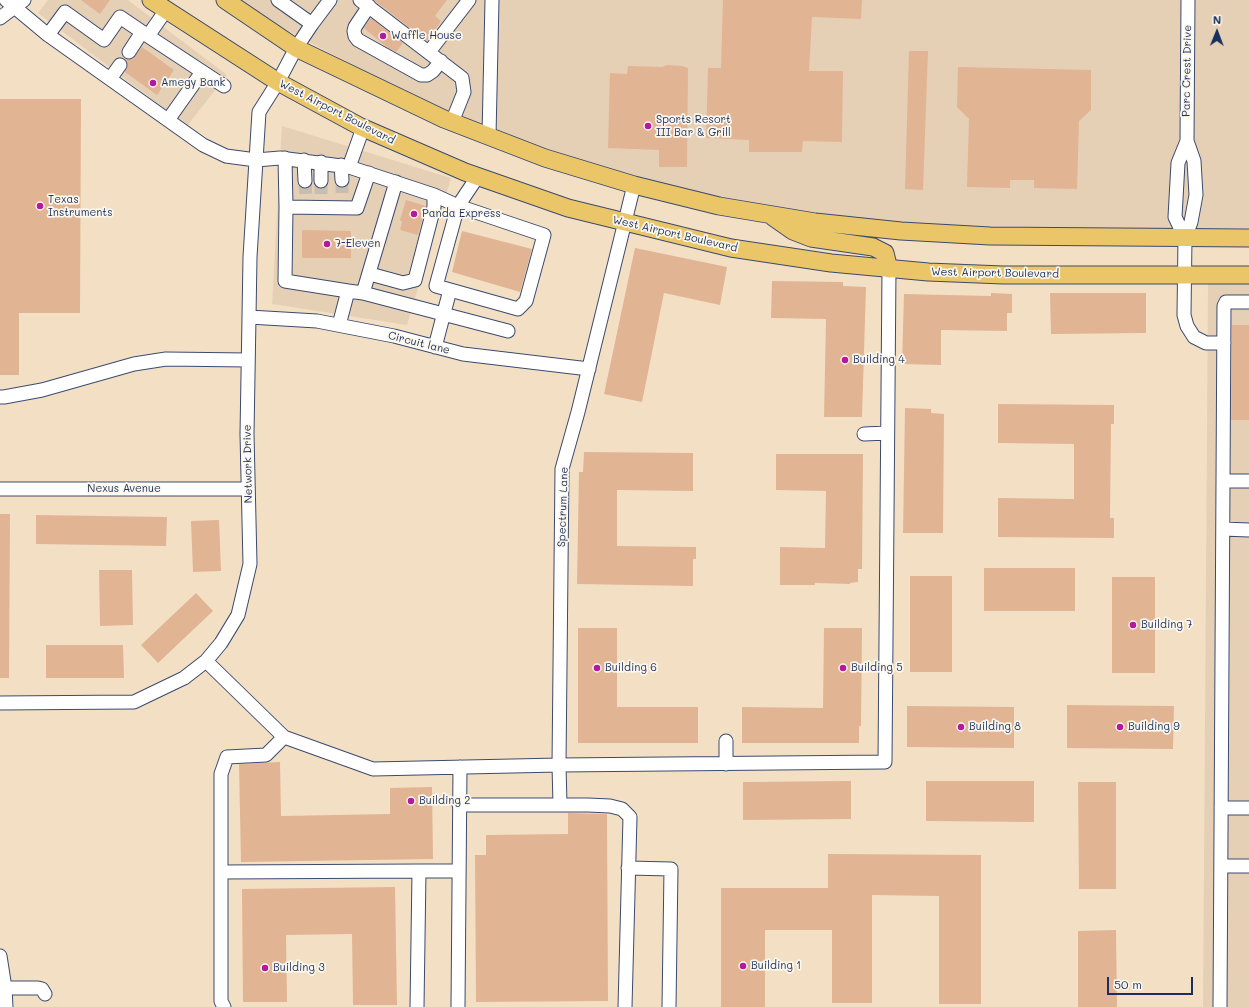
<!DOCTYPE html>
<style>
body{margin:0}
#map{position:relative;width:1249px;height:1007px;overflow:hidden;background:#f3e0c4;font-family:Mali,sans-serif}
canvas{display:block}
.north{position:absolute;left:1197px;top:12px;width:40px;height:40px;-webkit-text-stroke:3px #fbf7ec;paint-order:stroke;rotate:1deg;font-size:11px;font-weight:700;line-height:16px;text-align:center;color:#1b2f5e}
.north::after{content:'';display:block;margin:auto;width:14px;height:18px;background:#1b2f5e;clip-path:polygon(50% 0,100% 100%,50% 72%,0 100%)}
.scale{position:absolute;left:1107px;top:977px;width:86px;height:18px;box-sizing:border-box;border:2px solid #1b2f5e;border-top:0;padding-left:5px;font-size:12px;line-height:14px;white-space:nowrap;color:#1b2f5e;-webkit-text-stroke:3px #fbf7ec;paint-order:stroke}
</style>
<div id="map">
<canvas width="1249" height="1007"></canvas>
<div class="north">N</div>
<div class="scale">50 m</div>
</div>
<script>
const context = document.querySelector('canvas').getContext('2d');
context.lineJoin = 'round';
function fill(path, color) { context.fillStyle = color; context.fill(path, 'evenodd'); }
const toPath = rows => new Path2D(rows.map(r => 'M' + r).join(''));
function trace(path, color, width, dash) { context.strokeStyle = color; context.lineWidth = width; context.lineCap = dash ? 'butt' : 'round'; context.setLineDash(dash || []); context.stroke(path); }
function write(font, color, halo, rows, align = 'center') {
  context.font = font + ' Mali,sans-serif'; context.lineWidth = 3.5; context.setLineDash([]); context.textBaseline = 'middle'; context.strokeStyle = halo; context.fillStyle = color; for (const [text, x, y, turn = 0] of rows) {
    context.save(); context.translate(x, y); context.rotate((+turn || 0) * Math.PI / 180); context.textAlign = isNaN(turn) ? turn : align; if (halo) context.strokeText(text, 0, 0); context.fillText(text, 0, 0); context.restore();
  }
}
fill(toPath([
 [48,0,128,0,227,75,187,126,38,13],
 [242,0,1249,0,1249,228,1005,230,864,222,716,199,562,158,428,105,281,27],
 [282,126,451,178,407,325,272,304],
 [1249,281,1249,1007,1203,1007,1208,282]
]), '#e5d0b6');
fill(toPath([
 [81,0,110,0,100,14],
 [374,0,447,0,435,16,441,21,427,41],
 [723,0,862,0,861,19,812,17,809,71,843,71,842,142,803,141,802,152,749,152,749,140,706,138,708,68,721,68],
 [371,18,403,43,396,52,388,48,364,28],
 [142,47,174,70,157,95,125,72,128,65,125,59,129,60,133,59],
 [909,51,928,51,923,190,905,189],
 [667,65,682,66,688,68,687,167,659,167,659,150,608,148,610,73,627,74,628,66,662,67],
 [958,67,1091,70,1091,110,1079,121,1077,189,1034,188,1034,180,1010,180,1010,188,967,187,969,119,957,107],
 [0,99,81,99,80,313,19,313,19,375,0,375],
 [406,200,426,206,418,235,400,230,402,222,400,220],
 [302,230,351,231,351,258,302,258],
 [462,231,532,249,520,292,452,272],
 [635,248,727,267,720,305,664,293,642,402,604,394],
 [772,281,843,282,843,286,866,287,862,417,824,417,826,319,771,318],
 [991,293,1012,294,1012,313,1007,313,1007,331,941,330,941,365,902,364,904,294,991,296],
 [1050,293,1146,293,1146,333,1051,334],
 [1232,325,1249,325,1249,420,1231,420],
 [998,404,1114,405,1114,424,1111,424,1110,518,1114,518,1114,538,998,537,998,498,1074,499,1074,444,998,443],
 [905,408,931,409,931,413,944,414,943,533,903,533],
 [584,452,693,453,693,491,617,490,617,546,696,547,696,559,693,559,693,586,577,584,579,472,583,472],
 [776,454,863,454,862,569,858,569,858,582,850,583,850,584,815,583,815,585,780,585,780,547,825,548,826,491,776,490],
 [0,514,10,514,9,678,0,678],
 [36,515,167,517,166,546,36,544],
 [219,520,221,571,193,572,191,521],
 [984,568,1075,568,1075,611,984,611],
 [99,570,132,570,133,625,100,626],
 [910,576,952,576,952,672,910,672],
 [1112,577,1155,577,1155,673,1112,673],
 [196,593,213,611,158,663,141,645],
 [578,628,617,628,617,707,698,707,698,743,578,743],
 [824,628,862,628,861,726,859,726,859,743,742,743,742,707,823,708],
 [46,645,123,645,124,678,46,678],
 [1067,705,1174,706,1173,749,1067,748],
 [907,706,1014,707,1014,748,907,747],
 [280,762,281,816,390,814,390,788,432,787,433,859,241,862,239,764],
 [851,781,851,819,743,820,743,782],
 [926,781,1034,781,1034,822,926,821],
 [1078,782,1116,782,1116,889,1079,889],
 [568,813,607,814,608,1001,476,1002,475,855,486,855,486,835,568,834],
 [828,854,981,855,981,1004,939,1004,939,896,872,895,872,1003,832,1003,832,930,765,930,765,1007,721,1007,721,888,828,888],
 [395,887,397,1005,353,1005,352,934,286,935,287,1002,243,1002,242,889],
 [1116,930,1117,1007,1078,1007,1078,931]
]), '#e1b494');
trace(toPath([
 [342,180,342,198],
 [305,181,306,198],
 [321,181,321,199]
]), '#c8bdb0', 13, [13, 6]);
const minor = toPath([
 [6,0,48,35,203,145,226,156,256,160,280,158,349,167,434,195,458,206,544,235,526,301,518,309,436,286,458,206,478,176],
 [278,0,312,24],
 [360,0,462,78,464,92,452,122],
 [1188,0,1187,141,1194,161,1196,195,1191,222,1185,238,1184,315,1187,326,1194,337,1206,343,1224,343],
 [369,6,355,27,354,31,355,36,358,40,421,75,427,75,433,71,441,61],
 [166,10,148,36,224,86],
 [0,18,24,0],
 [48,35,65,12,104,40,120,17,148,36],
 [129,52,142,32],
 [429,52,469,0],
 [110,79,120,65],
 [168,120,202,72],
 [489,136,492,0],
 [285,158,286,207,285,281,348,291],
 [304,160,305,181],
 [321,162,321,181],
 [341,165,342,180],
 [349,167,363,128],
 [286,207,357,208,369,173],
 [1185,238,1175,217,1178,163,1187,141],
 [370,274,403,283,415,280,434,207,434,195],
 [363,293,508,331],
 [249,317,317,321,394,336,463,354,589,369],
 [339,325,348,291,363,293,396,182],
 [435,347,450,290],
 [0,397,4,397,42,390,134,364,166,359,248,360],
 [864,434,887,433],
 [1223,481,1249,481],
 [0,489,248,489],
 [1223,529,1249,530],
 [206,661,284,737,373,769,559,765,885,762,889,269],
 [0,703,134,702,184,678,206,661,221,643,238,615,250,564,247,434,249,317,250,257,259,112,278,82,296,48,312,24,330,0],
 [726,764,726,741],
 [459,805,588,805,610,806,622,809,630,817,625,1007],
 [560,805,559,765,562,469,578,412,634,185],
 [1221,808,1249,808],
 [1221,866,1249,866],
 [628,868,671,869,669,1007],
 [419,871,459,871],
 [221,872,419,871,417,1007],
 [0,956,5,988,6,1007],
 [5,988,38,988,42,989,45,994],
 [224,1007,221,1001,221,774,227,757,266,755,284,737],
 [458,1007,460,767],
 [1220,1007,1224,306,1226,302,1249,302]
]);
const major = toPath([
 [151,0,278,82,361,127,465,172,568,208,731,248,831,263,928,272,1003,275,1249,275],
 [225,0,296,48,444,119,545,158,634,185,719,206,815,222,901,231,990,236,1249,238],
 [773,217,793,231,811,238,873,247,885,253,889,269]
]);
trace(minor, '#3b4a6d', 15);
trace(major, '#3b4a6d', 19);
trace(minor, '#fff', 13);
trace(major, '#ebc669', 17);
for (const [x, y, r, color] of [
 [383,36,4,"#b5179e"],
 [153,83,4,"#b5179e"],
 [648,126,4,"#b5179e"],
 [40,206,4,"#b5179e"],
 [414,214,4,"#b5179e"],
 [327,244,4,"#b5179e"],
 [845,360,4,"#b5179e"],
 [1133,625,4,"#b5179e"],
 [597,668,4,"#b5179e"],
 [843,668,4,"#b5179e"],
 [961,727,4,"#b5179e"],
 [1120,727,4,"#b5179e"],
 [411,801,4,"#b5179e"],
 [743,966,4,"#b5179e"],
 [265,968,4,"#b5179e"]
]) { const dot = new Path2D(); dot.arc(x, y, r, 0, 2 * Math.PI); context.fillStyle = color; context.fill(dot); trace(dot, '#fbf7ec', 1.5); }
write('11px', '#1b2f5e', '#fbf7ec', [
 ["Waffle House",391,36],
 ["Amegy Bank",161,83],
 ["Sports Resort",656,120],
 ["III Bar & Grill",656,133],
 ["Texas",48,200],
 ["Instruments",48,213],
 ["Panda Express",422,214],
 ["7-Eleven",335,244],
 ["Building 4",853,360],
 ["Building 7",1141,625],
 ["Building 6",605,668],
 ["Building 5",851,668],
 ["Building 8",969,727],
 ["Building 9",1128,727],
 ["Building 2",419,801],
 ["Building 1",751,966],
 ["Building 3",273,968]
], 'left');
write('11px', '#1b2f5e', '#fbf7ec', [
 ["Parc Crest Drive",1187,71,-89],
 ["West Airport Boulevard",337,112,27],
 ["West Airport Boulevard",675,234,13],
 ["West Airport Boulevard",995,273,1],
 ["Circuit lane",419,343,14],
 ["Network Drive",248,464,-91],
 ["Nexus Avenue",124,489],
 ["Spectrum Lane",563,507,-88]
]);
</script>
